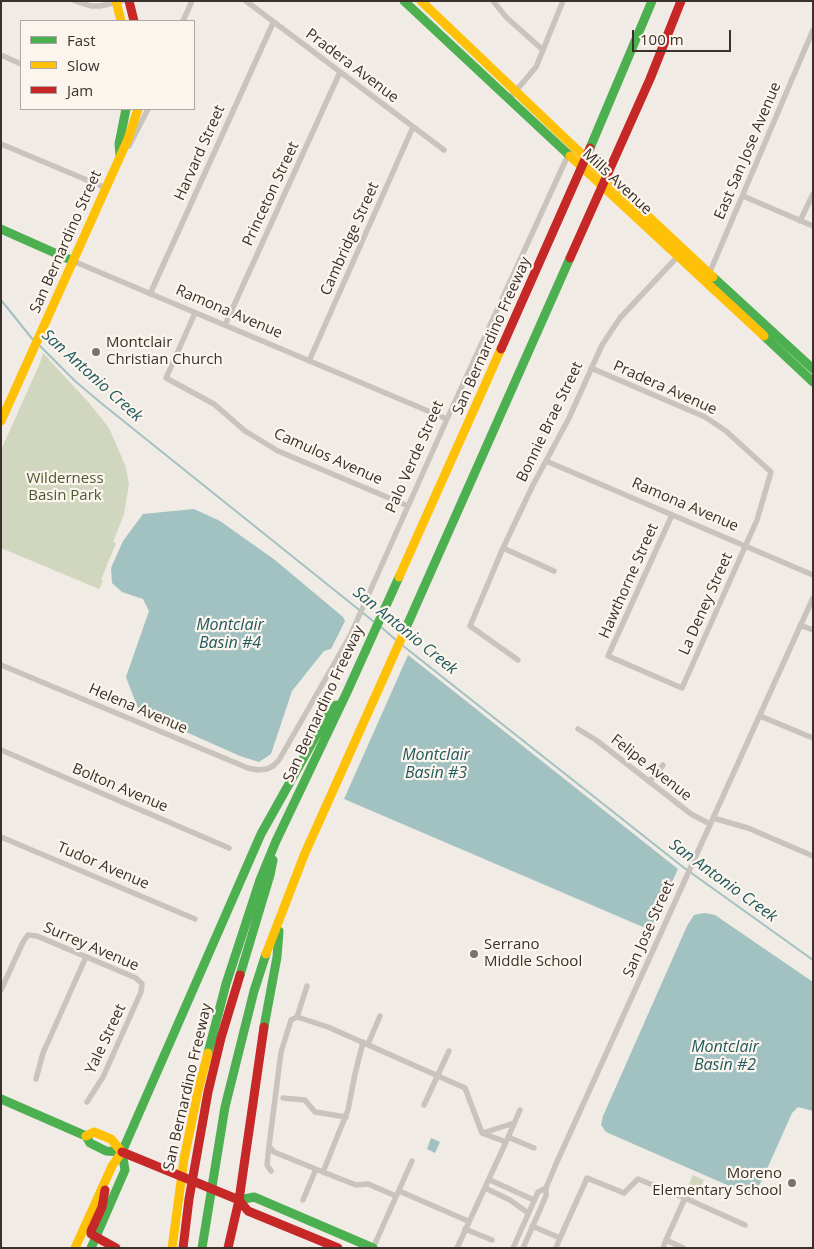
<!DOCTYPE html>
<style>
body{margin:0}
#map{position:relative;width:814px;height:1249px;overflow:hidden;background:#f0ebe5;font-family:"Open Sans",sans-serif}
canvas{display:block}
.frame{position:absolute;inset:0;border:2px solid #3b302b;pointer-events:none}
.legend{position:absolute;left:20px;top:20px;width:175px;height:90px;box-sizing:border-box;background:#fbf5ee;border:1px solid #aea6a0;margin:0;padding:6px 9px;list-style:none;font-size:15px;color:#3b302b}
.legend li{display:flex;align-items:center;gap:10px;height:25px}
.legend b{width:25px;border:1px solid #aea6a0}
.scale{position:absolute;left:632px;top:30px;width:99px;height:22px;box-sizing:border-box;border:2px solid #3b302b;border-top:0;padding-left:6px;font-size:15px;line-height:18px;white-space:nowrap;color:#3b302b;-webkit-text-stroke:4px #fbf5ee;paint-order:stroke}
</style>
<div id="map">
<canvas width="814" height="1249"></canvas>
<div class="frame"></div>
<ul class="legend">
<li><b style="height:6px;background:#4caf50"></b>Fast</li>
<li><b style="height:6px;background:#ffc107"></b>Slow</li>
<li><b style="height:6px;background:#c62828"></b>Jam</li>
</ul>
<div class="scale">100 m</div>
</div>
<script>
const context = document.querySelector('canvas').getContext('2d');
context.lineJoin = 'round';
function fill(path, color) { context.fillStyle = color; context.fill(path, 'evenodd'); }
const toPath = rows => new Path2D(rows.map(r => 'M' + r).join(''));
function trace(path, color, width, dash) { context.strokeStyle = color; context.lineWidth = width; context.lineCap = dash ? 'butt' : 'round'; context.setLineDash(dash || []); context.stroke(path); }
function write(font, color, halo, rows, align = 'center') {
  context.font = font + ' "Open Sans",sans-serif'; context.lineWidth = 4.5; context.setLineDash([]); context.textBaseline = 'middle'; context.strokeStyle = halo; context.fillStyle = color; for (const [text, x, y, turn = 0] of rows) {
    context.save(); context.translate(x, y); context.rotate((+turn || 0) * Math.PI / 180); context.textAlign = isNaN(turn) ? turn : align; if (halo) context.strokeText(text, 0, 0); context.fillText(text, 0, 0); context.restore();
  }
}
fill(toPath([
 [43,353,90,404,109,428,125,465,129,484,124,514,113,542,116,543,101,580,103,581,99,589,1,548,1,450,40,363],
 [693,1175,704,1180,700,1189,689,1184]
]), '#d1d6bf');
fill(toPath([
 [194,509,220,521,275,560,343,617,345,621,331,649,324,651,292,691,271,754,259,762,240,756,139,711,126,677,149,611,143,599,122,592,112,583,111,568,123,541,143,514],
 [408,655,678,869,650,930,344,799],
 [704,913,715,915,813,982,813,1111,798,1107,792,1113,763,1178,757,1189,749,1193,734,1188,606,1132,601,1125,603,1116,687,926,694,915],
 [431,1138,440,1142,435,1153,427,1149]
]), '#a1c2c1');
trace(toPath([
 [1,300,34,341],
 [38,344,75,381,101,403,373,621],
 [381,627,396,640],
 [402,645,683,867,813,960]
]), '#a1c2c1', 2);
trace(toPath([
 [75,1,91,6,100,6,122,1],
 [246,1,444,150],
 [493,1,507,18,543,50],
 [183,21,192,1],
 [1,55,21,64],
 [509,99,536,67,563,1],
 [1,144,106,188],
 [129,146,148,109],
 [743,196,813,226],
 [800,221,813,194],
 [73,261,447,419],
 [709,274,813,30],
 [150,294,273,23],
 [195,313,166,378,214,404,245,431,278,451,408,506],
 [225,325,340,72],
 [309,361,413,127],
 [591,368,705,417,726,431,771,472,757,520,682,688,608,656,672,515],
 [546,461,813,575],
 [503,548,554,571],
 [800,625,813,630],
 [518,660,470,626,503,548,532,487,569,418,602,345,620,318,680,254],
 [1,665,248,768,258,770,267,769,273,766,279,760,350,636,447,419,569,153],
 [760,716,813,738],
 [578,729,596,740,691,814,710,824],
 [1,750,229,848],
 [649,782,663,765],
 [713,818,748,828,813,856],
 [1,837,195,919],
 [1,990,23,942,28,935,37,936,136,978,142,984,141,992,103,1077,87,1102],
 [297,1017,307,986],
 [368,1044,380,1016],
 [36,1079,43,1053,86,957],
 [283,1098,305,1100,315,1112,346,1117],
 [424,1105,449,1051],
 [483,1133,514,1123],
 [508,1137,534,1148],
 [506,1142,520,1110],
 [269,1146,267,1165,271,1171],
 [323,1172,348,1110,355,1074,363,1042],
 [490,1180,534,1200],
 [485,1188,510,1200,528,1213],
 [399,1191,468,1221],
 [396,1196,368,1184,356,1185,323,1172,274,1152,269,1146,281,1052,291,1020,297,1017,328,1027,465,1088,482,1133],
 [303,1200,316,1169],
 [532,1226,560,1238,556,1248],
 [465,1229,492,1240],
 [560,1238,587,1178,624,1193,638,1179,685,1198],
 [666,1240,685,1198,745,1225],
 [373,1248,412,1161],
 [457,1248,506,1142,482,1133],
 [513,1248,538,1192,546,1188],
 [523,1248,546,1196,546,1188,556,1164,813,598],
 [663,1248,666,1240,683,1248]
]), '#c9c3be', 5.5);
trace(toPath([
 [404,1,570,156],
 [590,148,652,1],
 [120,155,119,144,126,109],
 [1,229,73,261],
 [713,277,813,369],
 [764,336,813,382],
 [405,630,570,258],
 [240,975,270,875,273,860],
 [264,1027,277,957,279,931],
 [208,1053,226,984,260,880,276,841,347,692,399,577],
 [1,1099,86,1136,90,1143,106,1151,122,1152],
 [122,1152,261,834,327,716,336,705],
 [239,1200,254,1197,373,1248],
 [91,1248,125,1170,122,1152],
 [202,1248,225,1107,254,991,266,954]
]), '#4caf50', 9);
trace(toPath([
 [116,1,121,21],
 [421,1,572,145,713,277],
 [570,156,764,336],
 [1,421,128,139,138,109],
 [399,577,501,349],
 [266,954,305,853,405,630],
 [86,1136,94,1132,111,1139,122,1152],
 [75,1248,112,1166,122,1152],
 [172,1248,184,1159,198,1091,208,1053]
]), '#ffc107', 9);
trace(toPath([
 [129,1,134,21],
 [570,258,650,79,681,1],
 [501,349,590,148],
 [122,1152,239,1200,248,1211,338,1248],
 [96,1237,91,1234,91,1231,102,1207,105,1190],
 [96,1237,116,1248],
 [183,1248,189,1199,208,1092,221,1038,240,975],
 [228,1248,239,1200,264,1027]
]), '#c62828', 9);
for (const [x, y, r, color] of [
 [96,352,5,"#7a716c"],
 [474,954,5,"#7a716c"],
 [792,1183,5,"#7a716c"]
]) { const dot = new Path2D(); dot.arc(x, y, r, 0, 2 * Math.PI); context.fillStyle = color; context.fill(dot); trace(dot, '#fbf5ee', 2); }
write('15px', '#3b302b', '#fbf5ee', [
 ["Pradera Avenue",352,66,37],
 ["East San Jose Avenue",748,151,-67],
 ["Harvard Street",200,153,-66],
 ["Mills Avenue",617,182,43],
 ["Princeton Street",271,194,-65],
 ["Cambridge Street",350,239,-66],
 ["San Bernardino Street",66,242,-66],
 ["Ramona Avenue",229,312,23],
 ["San Bernardino Freeway",492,336,-66],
 ["Pradera Avenue",665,388,24],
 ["Bonnie Brae Street",550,422,-64],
 ["Camulos Avenue",328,457,24],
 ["Palo Verde Street",415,457,-66],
 ["Ramona Avenue",685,505,23],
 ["Hawthorne Street",629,581,-66],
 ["La Deney Street",706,604,-66],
 ["San Bernardino Freeway",324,704,-65],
 ["Helena Avenue",138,709,23],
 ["Felipe Avenue",651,768,38],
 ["Bolton Avenue",120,788,23],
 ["Tudor Avenue",103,866,23],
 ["San Jose Street",649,929,-66],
 ["Surrey Avenue",91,947,23],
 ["Yale Street",106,1039,-65],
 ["San Bernardino Freeway",188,1087,-77]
]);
write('15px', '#3b302b', '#fbf5ee', [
 ["Montclair",106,343],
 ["Christian Church",106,360],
 ["Serrano",484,945],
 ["Middle School",484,962],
 ["Moreno",782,1174,"right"],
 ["Elementary School",782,1191,"right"]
], 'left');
write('15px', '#4a5a2e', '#fbf5ee', [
 ["Wilderness",65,479],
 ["Basin Park",65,496]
]);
write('italic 16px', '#1f5a5e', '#fbf5ee', [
 ["San Antonio Creek",92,376,42],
 ["Montclair",230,625],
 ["Basin #4",230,643],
 ["San Antonio Creek",405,631,39],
 ["Montclair",436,755],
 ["Basin #3",436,773],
 ["San Antonio Creek",723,881,36],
 ["Montclair",725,1047],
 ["Basin #2",725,1065]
]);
</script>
